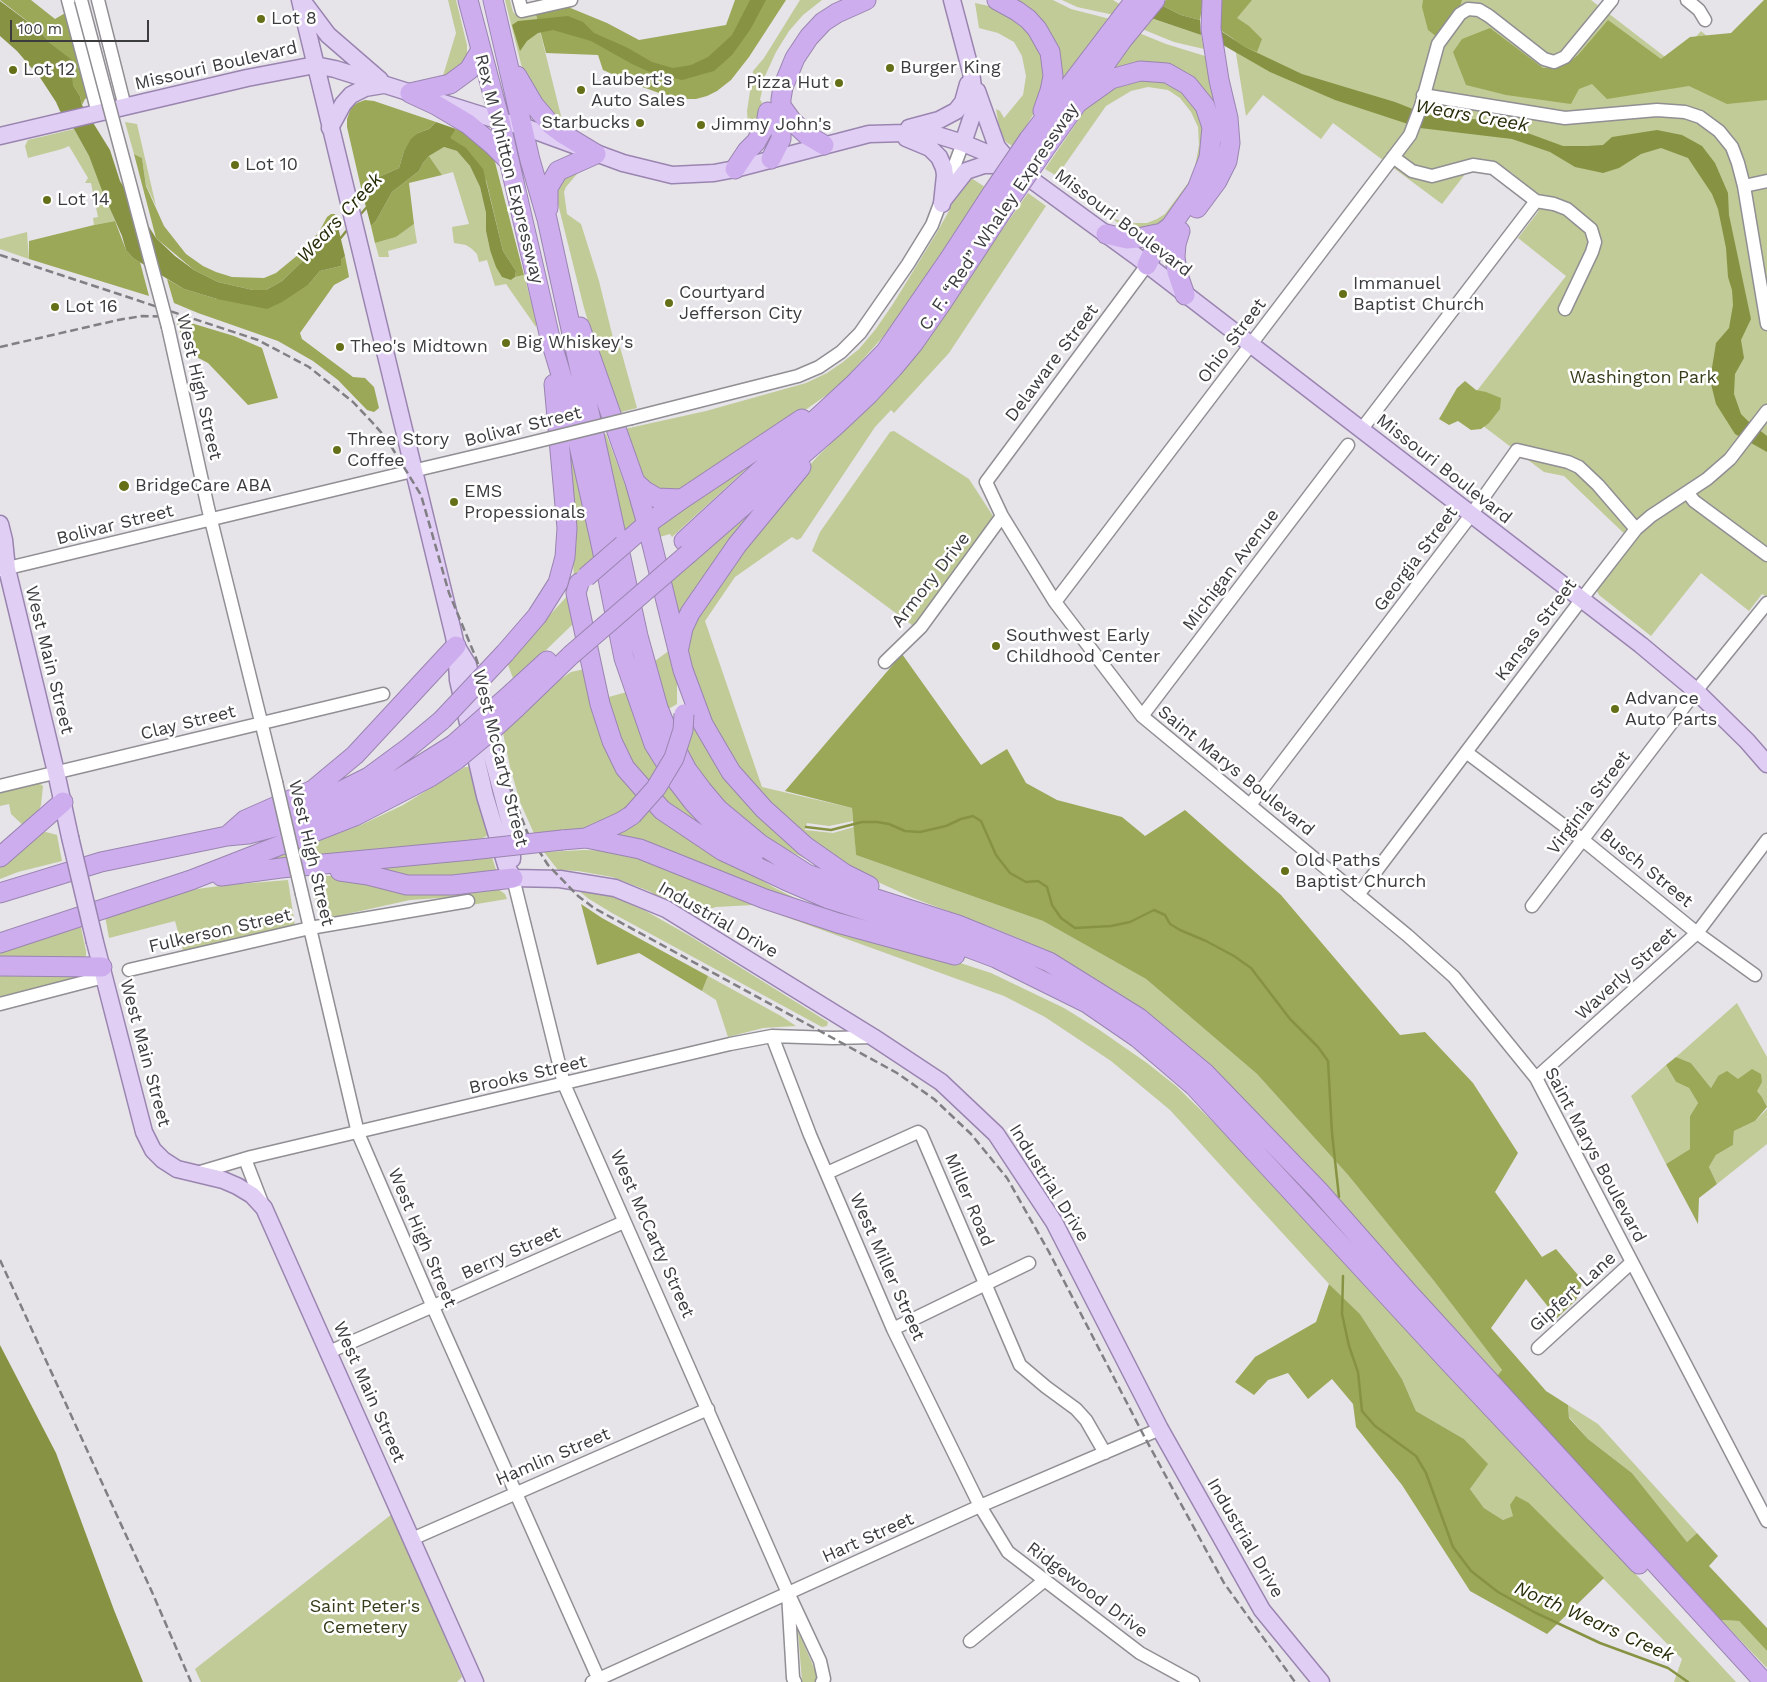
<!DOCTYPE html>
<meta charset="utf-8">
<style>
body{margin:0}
#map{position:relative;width:1767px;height:1682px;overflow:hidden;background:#e6e3e9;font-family:"Work Sans",sans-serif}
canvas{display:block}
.scale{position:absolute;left:10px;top:20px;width:139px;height:22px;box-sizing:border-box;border:2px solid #3c3b3e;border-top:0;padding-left:6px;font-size:15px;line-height:18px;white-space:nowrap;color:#3c3b3e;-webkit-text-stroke:4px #fff;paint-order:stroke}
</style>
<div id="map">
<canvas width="1767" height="1682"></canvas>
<div class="scale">100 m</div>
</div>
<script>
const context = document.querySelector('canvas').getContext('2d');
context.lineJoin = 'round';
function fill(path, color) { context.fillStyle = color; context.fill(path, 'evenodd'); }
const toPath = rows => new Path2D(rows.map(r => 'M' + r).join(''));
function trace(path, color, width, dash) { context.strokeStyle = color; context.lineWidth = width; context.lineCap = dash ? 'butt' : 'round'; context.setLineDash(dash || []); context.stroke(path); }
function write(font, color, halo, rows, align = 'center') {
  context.font = font + ' "Work Sans",sans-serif'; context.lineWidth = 5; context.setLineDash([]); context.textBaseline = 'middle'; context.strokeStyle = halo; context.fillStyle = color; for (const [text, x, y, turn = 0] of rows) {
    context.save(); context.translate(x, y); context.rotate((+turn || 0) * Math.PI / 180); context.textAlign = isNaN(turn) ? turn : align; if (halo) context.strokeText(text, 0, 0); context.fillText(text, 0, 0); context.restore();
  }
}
fill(toPath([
 [448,0,456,0,467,45,467,54,465,63,442,79,456,33],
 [505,0,510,0,513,12,516,15,535,11,563,124,553,116,524,76],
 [800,0,822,0,803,15,789,31,776,52,765,76,760,100,762,102,755,128,748,138,750,127,748,125,747,111,753,71,764,58],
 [1010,0,1053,0,1071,9,1110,19,1057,89,1058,69],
 [1062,0,1113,0,1121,5,1114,15,1077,7],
 [1248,0,1591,0,1600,7,1562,52,1554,57,1544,54,1469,4,1461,6,1476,15,1544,66,1556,66,1567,62,1576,54,1608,13,1673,63,1701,31,1724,50,1767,57,1767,597,1762,594,1749,611,1701,573,1651,636,1599,595,1597,591,1599,586,1634,543,1564,476,1544,472,1462,410,1566,276,1518,238,1538,212,1541,196,1532,191,1512,173,1493,162,1476,160,1442,204,1333,123,1321,139,1263,95,1246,116,1231,22],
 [975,3,998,8,1017,18,1040,48,1045,66,1041,101,1014,147,1006,142,1000,134,996,109,1000,111,1004,118,1023,95,1026,76,1022,56,1014,42,998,33,979,28],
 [1151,18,1201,35,1204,49,1174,42,1142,29],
 [1139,33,1166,44,1205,56,1222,119,1221,157,1186,77,1109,73],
 [1133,80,1165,82,1181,90,1194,103,1201,118,1205,134,1202,166,1167,218,1158,225,1147,230,1127,227,1118,223,1113,219,1133,223,1147,223,1157,219,1165,214,1191,179,1195,167,1199,145,1198,127,1191,112,1180,98,1168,90,1148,87,1131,91,1106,106,1057,176,1045,169,1094,97,1106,90],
 [125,122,137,124,156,206,146,185,142,158,134,154],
 [74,129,89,156,115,221,94,225,93,218,98,217,91,183,85,183,88,178,69,146,62,149,28,158,25,146,28,140],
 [444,147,457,151,470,166,480,187,486,213,486,231,490,250,511,280,515,277,524,275,537,324,536,327,506,284,495,286,487,260,479,262,477,254,472,249,466,245,454,243,452,227,469,224,453,172,442,175,429,156],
 [582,168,566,187,564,192,567,214,581,224,599,281,614,342,617,346,620,347,637,408,614,414,583,304,557,200,558,188,562,179],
 [968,176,985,187,891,328,838,387,791,420,678,496,643,485,620,430,706,411,806,383,827,373,843,362,859,349,875,330,893,304,936,234,949,211,956,193],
 [1028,193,1046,206,949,353,894,413,891,410,875,427,801,538,797,540,792,537,735,577,705,621,762,787,852,808,853,821,829,826,807,823,805,830,833,833,854,827,856,855,1043,921,1146,979,1257,1074,1348,1175,1434,1281,1502,1370,1497,1376,1394,1263,1132,1004,1092,977,1044,949,996,929,913,898,867,877,810,840,765,799,752,783,732,758,712,723,686,655,689,626,703,604,801,475,817,457,901,374],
 [414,224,417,243,388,251,389,257,379,257,375,243,396,237],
 [27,232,29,259,0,249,0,239],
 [894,431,969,479,993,516,993,521,916,628,812,551,820,532,890,432],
 [606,434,639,522,622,538,602,435],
 [571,441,597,558,574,576,563,443],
 [754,462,672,537,670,534,656,538,654,527],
 [772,492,680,621,669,583],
 [569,594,574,623,514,681,507,662],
 [670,650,677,682,677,704,665,711,652,663],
 [585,669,640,798,599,827,536,838,520,802,510,767,503,733,558,681,571,672],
 [627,692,714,836,671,813,622,753,605,698],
 [692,708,704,736,823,867,785,849,754,829,725,804,699,772,684,747],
 [465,767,469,767,488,835,468,846,274,862,268,859,275,854,319,841,361,825,403,805],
 [39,783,43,786,41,805,35,818,27,829,11,814,9,804,0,806,0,792],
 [649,808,704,847,775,888,805,903,611,837],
 [46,832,57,835,62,861,18,872,0,879,0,866,39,833],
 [585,850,617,851,991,973,1064,1008,1098,1029,1147,1063,1176,1086,1239,1147,1736,1682,1674,1682,1682,1659,1529,1503,1514,1516,1503,1520,1484,1508,1470,1489,1487,1464,1464,1439,1416,1411,1402,1379,1360,1314,1329,1284,1170,1110,1111,1061,1045,1017,1004,996,753,905,716,907,696,913,675,906,649,891,612,877,578,871,558,870,544,852],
 [492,857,497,873,442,881,367,870,387,866],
 [311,876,338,876,497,888,505,894,507,899,471,905,468,896,410,900,320,920],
 [288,880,295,926,184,954,175,921,109,938,105,916,158,899,197,889,227,885],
 [575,888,614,897,644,910,690,936,828,1022,827,1026,822,1027,612,913,589,899],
 [81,927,86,951,86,956,83,959,0,962,0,952],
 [0,970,85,975,0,1003],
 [708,976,781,1016,796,1026,763,1028,728,1037,716,1000,702,991],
 [1737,1003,1767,1057,1767,1107,1762,1097,1757,1091,1738,1079,1718,1076,1711,1088,1691,1063,1676,1057],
 [1666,1065,1676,1082,1689,1088,1698,1103,1690,1116,1690,1149,1666,1164,1631,1096],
 [1767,1109,1767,1144,1717,1184,1709,1167,1716,1155,1733,1145,1734,1131,1755,1121],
 [1568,1405,1598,1424,1697,1533,1687,1542,1632,1473,1588,1439,1569,1417],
 [392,1514,462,1677,457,1682,201,1682,195,1669],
 [1721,1620,1739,1621,1767,1651,1767,1668],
 [798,1631,818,1677,818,1682,802,1682]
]), '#c1cb97');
fill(toPath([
 [0,0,31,0,55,19,67,12,89,97,85,99,82,105,80,96,73,85,71,60,49,42,39,30],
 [735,0,786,0,749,57,731,80,717,91,707,96,696,99,686,99,659,93,637,85,603,70,598,55,546,53,535,11,568,7,607,23,639,40,726,25],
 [1166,0,1203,0,1200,20,1181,15,1161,5],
 [1220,0,1252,0,1237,18,1249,26,1262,39,1257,52,1245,47,1216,27],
 [1423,0,1462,0,1460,6,1448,20,1437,37,1428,30,1422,7],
 [1764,0,1767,0,1767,100,1727,104,1689,86,1607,99,1592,84,1579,89,1571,104,1506,95,1466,85,1453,52,1462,39,1490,28,1543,68,1556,68,1568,63,1578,55,1608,20,1661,59,1690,37,1731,33],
 [365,100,374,101,436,122,429,129,418,133,404,151,399,168,372,180,362,192,347,127,347,119,351,108,357,103],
 [456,129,467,134,487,149,495,162,524,275,515,277,516,271,503,251,486,180,449,138],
 [134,154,142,158,146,186,164,226,186,254,203,266,216,272,232,277,264,278,276,273,299,254,319,232,327,217,331,214,335,214,338,227,282,281,266,290,253,290,218,282,194,270,156,238],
 [429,156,442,175,409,183,414,224,396,237,375,243,371,226,376,221,392,192,419,171,423,163],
 [115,221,126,250,133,258,140,262,149,296,29,259,29,241,94,225],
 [345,256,349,277,334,285,300,333,302,339,353,377,365,378,374,387,379,408,374,412,367,410,338,380,313,361,278,341,198,313,174,303,167,279,184,289,217,299,309,284,320,271,341,266,341,260],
 [177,323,191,323,234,336,262,348,278,398,248,405,208,363,187,352],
 [1465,381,1476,390,1486,392,1501,398,1500,409,1489,423,1481,429,1471,430,1458,421,1449,425,1439,419,1457,388],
 [902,654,981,765,1007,749,1026,783,1057,800,1122,817,1145,836,1185,810,1281,895,1400,1035,1425,1032,1473,1083,1518,1153,1495,1192,1542,1257,1556,1249,1583,1281,1576,1300,1557,1318,1526,1279,1491,1328,1546,1391,1568,1405,1569,1418,1588,1439,1632,1473,1687,1542,1697,1533,1718,1556,1709,1566,1767,1628,1767,1651,1739,1621,1721,1620,1497,1376,1502,1370,1434,1281,1348,1175,1257,1074,1146,979,1043,921,856,855,852,808,785,791],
 [581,904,602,918,708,976,702,991,639,953,597,965],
 [1676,1057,1691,1063,1711,1088,1718,1076,1727,1071,1738,1079,1752,1069,1761,1074,1762,1082,1757,1091,1762,1097,1767,1107,1755,1121,1734,1131,1733,1145,1716,1155,1709,1167,1717,1184,1699,1198,1698,1224,1666,1164,1690,1149,1690,1116,1698,1103,1689,1088,1676,1082,1666,1065],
 [1329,1284,1360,1314,1402,1379,1416,1411,1464,1439,1488,1464,1470,1489,1484,1508,1503,1520,1513,1516,1510,1505,1516,1496,1529,1503,1604,1578,1547,1634,1470,1591,1402,1485,1356,1427,1353,1404,1332,1379,1308,1399,1288,1373,1268,1380,1254,1395,1235,1382,1255,1357,1316,1322]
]), '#9ba858');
fill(toPath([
 [750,0,766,0,750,30,732,55,714,71,682,80,654,74,632,64,591,41,553,30,538,33,527,41,520,51,512,25,518,21,568,16,583,22,594,33,626,47,652,62,673,68,691,65,708,57,732,35],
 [0,1,39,30,49,42,72,60,73,85,80,96,82,105,110,150,120,181,156,238,175,256,194,270,218,282,253,290,266,290,282,281,338,227,345,256,341,260,341,266,320,271,309,284,282,302,267,309,217,299,184,289,133,258,126,250,122,236,103,193,89,156,74,129,60,111,56,102,41,79,17,51,0,36],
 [1161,5,1181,15,1200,20,1201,35,1151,18],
 [1221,31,1245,47,1302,74,1395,102,1428,115,1495,121,1563,146,1587,146,1603,145,1612,137,1657,130,1682,135,1702,146,1715,163,1728,193,1729,215,1751,319,1741,340,1744,358,1735,374,1734,394,1741,414,1748,421,1767,436,1767,452,1735,434,1716,404,1710,380,1716,343,1729,328,1733,305,1732,290,1728,277,1726,248,1718,209,1712,194,1688,158,1661,148,1641,154,1619,168,1603,173,1575,167,1550,152,1512,139,1420,128,1335,100,1270,72,1223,45],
 [436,122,456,129,450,138,466,148,483,169,503,251,516,271,515,277,511,280,502,277,496,267,490,250,486,231,486,213,480,187,470,166,457,151,444,147,429,156,423,163,419,171,392,192,376,221,371,226,362,192,372,180,399,168,404,151,411,139,418,133,429,129],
 [0,1345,56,1453,114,1610,143,1682,0,1682]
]), '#879343');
trace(toPath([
 [358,217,368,206],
 [339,240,348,229],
 [806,827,831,830,862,822,877,822,889,824,905,831,920,832,946,826,961,819,973,816,981,821,996,855,1010,873,1026,882,1038,881,1047,887,1052,905,1061,918,1075,928,1111,926,1130,922,1154,910,1165,915,1170,924,1180,930,1206,941,1234,956,1251,968,1290,1019,1318,1047,1328,1061,1332,1133,1339,1197],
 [1343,1276,1342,1314,1349,1346,1358,1372,1362,1411,1375,1426,1416,1456,1426,1473,1453,1547,1471,1571,1498,1592,1536,1613,1600,1643,1668,1668,1688,1682]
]), '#879343', 2.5);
const minor = toPath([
 [68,0,98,113],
 [98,0,125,107],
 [519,0,522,11,571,0],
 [1687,0,1699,10,1705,20],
 [1423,95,1565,118,1657,110,1685,112,1700,117,1719,131,1732,147,1738,163,1744,186,1767,324],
 [1393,157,1412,171,1432,176,1473,165,1493,168,1536,201,1554,204,1567,209,1591,229,1595,242,1592,252,1565,309],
 [1744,186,1767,181],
 [1147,265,986,482,1002,516,1055,602,1142,716,1407,935,1454,977,1536,1078,1767,1521],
 [168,327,208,508,276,782],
 [632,418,798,376,819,367,841,352,860,333,908,264,932,225,963,143],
 [1361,430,1536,201],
 [1688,493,1694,501,1767,555],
 [0,570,408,472,510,448],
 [1055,602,1410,135,1421,106,1438,44,1460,14,1468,9,1479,10,1489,16,1544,59,1554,62,1565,57,1612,0],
 [885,662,921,627,1002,516],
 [1142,716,1348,445],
 [1466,752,1583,840,1697,933,1755,975],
 [0,786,383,694],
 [1250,805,1471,515,1517,450,1568,462,1579,467,1598,485,1636,529],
 [513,878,564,1084,788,1593,793,1678,795,1682],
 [302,894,358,1133,433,1307,600,1682],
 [1358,895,1581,600,1636,529,1651,516,1707,479,1730,459,1767,411],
 [1532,906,1696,691,1767,603],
 [129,970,310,928,468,901],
 [0,1004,104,977],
 [772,1036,810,1135,893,1329,980,1506,1008,1552,1140,1653,1193,1682],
 [1536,1078,1697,933,1767,840],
 [245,1159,262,1203],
 [197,1173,251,1157,730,1044,772,1036,833,1038,873,1037],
 [827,1173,918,1132,921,1134,1020,1365,1046,1387,1076,1409,1086,1420,1105,1453],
 [893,1329,1029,1263],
 [1538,1348,1632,1262],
 [329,1352,624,1222],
 [412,1539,708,1409],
 [791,1599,820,1661,824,1679,822,1682],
 [970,1641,1045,1580],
 [592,1682,980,1506,1160,1429]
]);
const major = toPath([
 [300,0,453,632,456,646,458,680,485,796,506,865,513,878],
 [952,0,971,72,974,95,973,113,963,143],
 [304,3,328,35,380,80],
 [977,91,997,147,1009,161],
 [330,128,343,104,351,95,365,88,383,85],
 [909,128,939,120,956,111,963,102,968,84],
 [0,136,247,78,315,65,335,69,500,121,522,126,623,163,672,175,714,173,735,169,869,134,905,133,937,135,963,143,999,158,1025,175,1136,256,1641,645,1696,691,1747,741,1767,764],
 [906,138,930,148,939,157,944,168,945,175,942,204],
 [944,199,966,171,984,165,1000,165,1005,166],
 [0,524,4,540,7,569,56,772,70,837],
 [457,647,468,665,512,831,512,859],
 [513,878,560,879,615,888,666,909,873,1037,941,1082,996,1134,1054,1222,1160,1429,1262,1610,1321,1682],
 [95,942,144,1132,153,1150,163,1160,177,1169,223,1180,237,1186,252,1195,264,1208,475,1682]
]);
const highway = toPath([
 [468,0,500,121,550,338,569,401,601,544,624,658,654,744,677,781,694,803,714,824,737,845,753,857],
 [493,0,530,160,547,219,638,636,658,708,671,740,687,770,702,790,718,809,760,844,807,874,864,895,958,925,1049,962,1139,1018,1205,1073,1318,1190,1406,1290,1764,1682],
 [997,0,1017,11,1028,19,1037,29,1050,52,1053,76,1050,91,1043,111],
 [517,76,534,105,551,125,563,134,596,154],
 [410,93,436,105,468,124,493,145,509,161],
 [410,93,450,84,469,70,481,50],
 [1076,104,1111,79,1140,71,1167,73,1188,85,1205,106,1212,127,1209,158,1197,189,1154,250,1147,265],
 [781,106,792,121,807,135,824,145],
 [1029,139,1135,0],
 [1044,150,1123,39,1155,0],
 [771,159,781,139,781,99,783,87,795,58,809,37,823,22,837,13,866,0],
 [735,169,747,151,756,142,766,124,768,112],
 [548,208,548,188,558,171,596,154],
 [1197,208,1217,181,1227,161,1230,143,1228,118,1219,80,1211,29,1212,0],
 [1180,231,1176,244,1175,257,1177,272,1185,295],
 [1106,234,1127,239,1138,238,1162,233,1170,227],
 [580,327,635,482,647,524,683,670,703,724,731,772,764,809,805,846,845,874,869,886],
 [635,482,645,491,657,498,682,499],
 [684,541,853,385,886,351,950,258,993,192],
 [623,545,647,524,682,499,802,419],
 [688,554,835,426,869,394,893,368,913,344,941,304,1008,202],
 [579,583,576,593,600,704,612,741,625,768,662,810,723,851,785,880,829,899,892,919,996,958,1087,1003,1138,1038,1194,1086,1447,1360,1639,1564],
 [679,647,683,628,690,613,737,545,801,467],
 [505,653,537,616,558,583,565,557,567,528,554,384],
 [513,692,547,661],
 [516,708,571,655],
 [296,809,325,799,369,777,407,749,442,720],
 [227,836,245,820,313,790,355,755,456,646],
 [586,838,621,822,632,815],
 [562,840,586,838,640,849,765,899,838,923,955,955],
 [0,857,63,802],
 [340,871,368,875,407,885,453,885,513,878],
 [221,876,281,868,471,850],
 [0,893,101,862,227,836,248,834,330,812,367,796,402,777,453,745],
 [0,943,191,880,355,816,430,777,456,760],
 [0,966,102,967]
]);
trace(minor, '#918e94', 15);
trace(major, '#9a85b0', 19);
trace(highway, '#9a85b0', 21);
trace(minor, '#fff', 12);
trace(major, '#e1cef5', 16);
trace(highway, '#cdadee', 19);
trace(toPath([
 [0,255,258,340,309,367,353,402,371,421,386,438,421,495,449,593,476,658,487,691,513,795,527,832,548,865,578,896,594,908,897,1073,934,1099,971,1134,1007,1178,1049,1252,1144,1436,1224,1583,1295,1682],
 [0,347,118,320,142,316,177,317],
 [0,1260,152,1592,191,1682]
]), '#817f83', 2.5, [8, 4]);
const minorBridge = toPath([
 [81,0,168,327],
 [510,448,632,418],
 [276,782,302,894]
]);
const majorBridge = toPath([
 [70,837,95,942]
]);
const highwayBridge = toPath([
 [993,192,1029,139],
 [1008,202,1044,150],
 [586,577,623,545],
 [571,655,688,554],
 [442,720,505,653],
 [453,745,513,692],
 [456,760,492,730,516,708],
 [632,815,656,788,674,758,683,730,684,714],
 [471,850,562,840]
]);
trace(minorBridge, '#918e94', 15, []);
trace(majorBridge, '#9a85b0', 19, []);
trace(highwayBridge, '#9a85b0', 21, []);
trace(minorBridge, '#fff', 12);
trace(majorBridge, '#e1cef5', 16);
trace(highwayBridge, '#cdadee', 19);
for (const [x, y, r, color] of [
 [261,19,5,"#646f18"],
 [890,68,5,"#646f18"],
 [13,70,5,"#646f18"],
 [839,83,5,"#646f18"],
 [581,90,5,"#646f18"],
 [640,123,5,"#646f18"],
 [701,125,5,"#646f18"],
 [235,165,5,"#646f18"],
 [47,200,5,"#646f18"],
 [1343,294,5,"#646f18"],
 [669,303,5,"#646f18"],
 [55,307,5,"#646f18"],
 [506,343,5,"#646f18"],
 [340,347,5,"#646f18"],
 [337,450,5,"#646f18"],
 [124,486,6,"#646f18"],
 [454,502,5,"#646f18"],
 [996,646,5,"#646f18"],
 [1615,709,5,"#646f18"],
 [1285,871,5,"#646f18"]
]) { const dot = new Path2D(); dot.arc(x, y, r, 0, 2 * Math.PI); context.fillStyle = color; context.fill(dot); trace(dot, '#fff', 2); }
write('18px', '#3c3b3e', '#fff', [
 ["Lot 8",271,19],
 ["Burger King",900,68],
 ["Lot 12",23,70],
 ["Laubert's",591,80],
 ["Auto Sales",591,101],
 ["Pizza Hut",829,83,"right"],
 ["Starbucks",630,123,"right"],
 ["Jimmy John's",711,125],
 ["Lot 10",245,165],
 ["Lot 14",57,200],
 ["Immanuel",1353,284],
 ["Baptist Church",1353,305],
 ["Courtyard",679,293],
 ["Jefferson City",679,314],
 ["Lot 16",65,307],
 ["Big Whiskey's",516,343],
 ["Theo's Midtown",350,347],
 ["Three Story",347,440],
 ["Coffee",347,461],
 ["BridgeCare ABA",135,486],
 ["EMS",464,492],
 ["Propessionals",464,513],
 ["Southwest Early",1006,636],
 ["Childhood Center",1006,657],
 ["Advance",1625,699],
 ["Auto Parts",1625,720],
 ["Old Paths",1295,861],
 ["Baptist Church",1295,882]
], 'left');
write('18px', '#3c3b3e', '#fff', [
 ["Missouri Boulevard",216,66,-13],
 ["Rex M Whitton Expressway",509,169,76],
 ["C. F. “Red” Whaley Expressway",999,217,-56],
 ["Missouri Boulevard",1123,223,37],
 ["Ohio Street",1232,341,-53],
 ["Delaware Street",1052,363,-53],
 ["West High Street",199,387,77],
 ["Bolivar Street",523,427,-14],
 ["Missouri Boulevard",1444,469,38],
 ["Bolivar Street",115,525,-14],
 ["Georgia Street",1416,559,-53],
 ["Michigan Avenue",1231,570,-53],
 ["Armory Drive",931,580,-52],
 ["Kansas Street",1536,630,-53],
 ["West Main Street",49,660,76],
 ["Clay Street",188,723,-14],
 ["West McCarty Street",500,758,76],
 ["Saint Marys Boulevard",1236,771,39],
 ["Virginia Street",1589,803,-53],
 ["West High Street",311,853,77],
 ["Busch Street",1646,868,39],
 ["Industrial Drive",718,920,30],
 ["Fulkerson Street",220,931,-13],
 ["Waverly Street",1626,974,-42],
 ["West Main Street",145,1053,75],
 ["Brooks Street",528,1075,-13],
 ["Saint Marys Boulevard",1595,1155,62],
 ["Industrial Drive",1049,1183,58],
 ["Miller Road",969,1200,67],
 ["West McCarty Street",652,1234,66],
 ["West High Street",422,1238,67],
 ["Berry Street",511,1253,-24],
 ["West Miller Street",887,1267,66],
 ["Gipfert Lane",1573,1292,-42],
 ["West Main Street",369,1392,66],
 ["Hamlin Street",553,1457,-23],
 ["Hart Street",868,1538,-24],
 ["Industrial Drive",1245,1538,60],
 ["Ridgewood Drive",1087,1590,37]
]);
write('18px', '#363b19', '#fff', [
 ["Washington Park",1643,378],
 ["Saint Peter's",365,1607],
 ["Cemetery",365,1628]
]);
write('italic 19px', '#282d09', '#fff', [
 ["Wears Creek",1472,116,10],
 ["Wears Creek",340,218,-47],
 ["North Wears Creek",1594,1622,24]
]);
</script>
